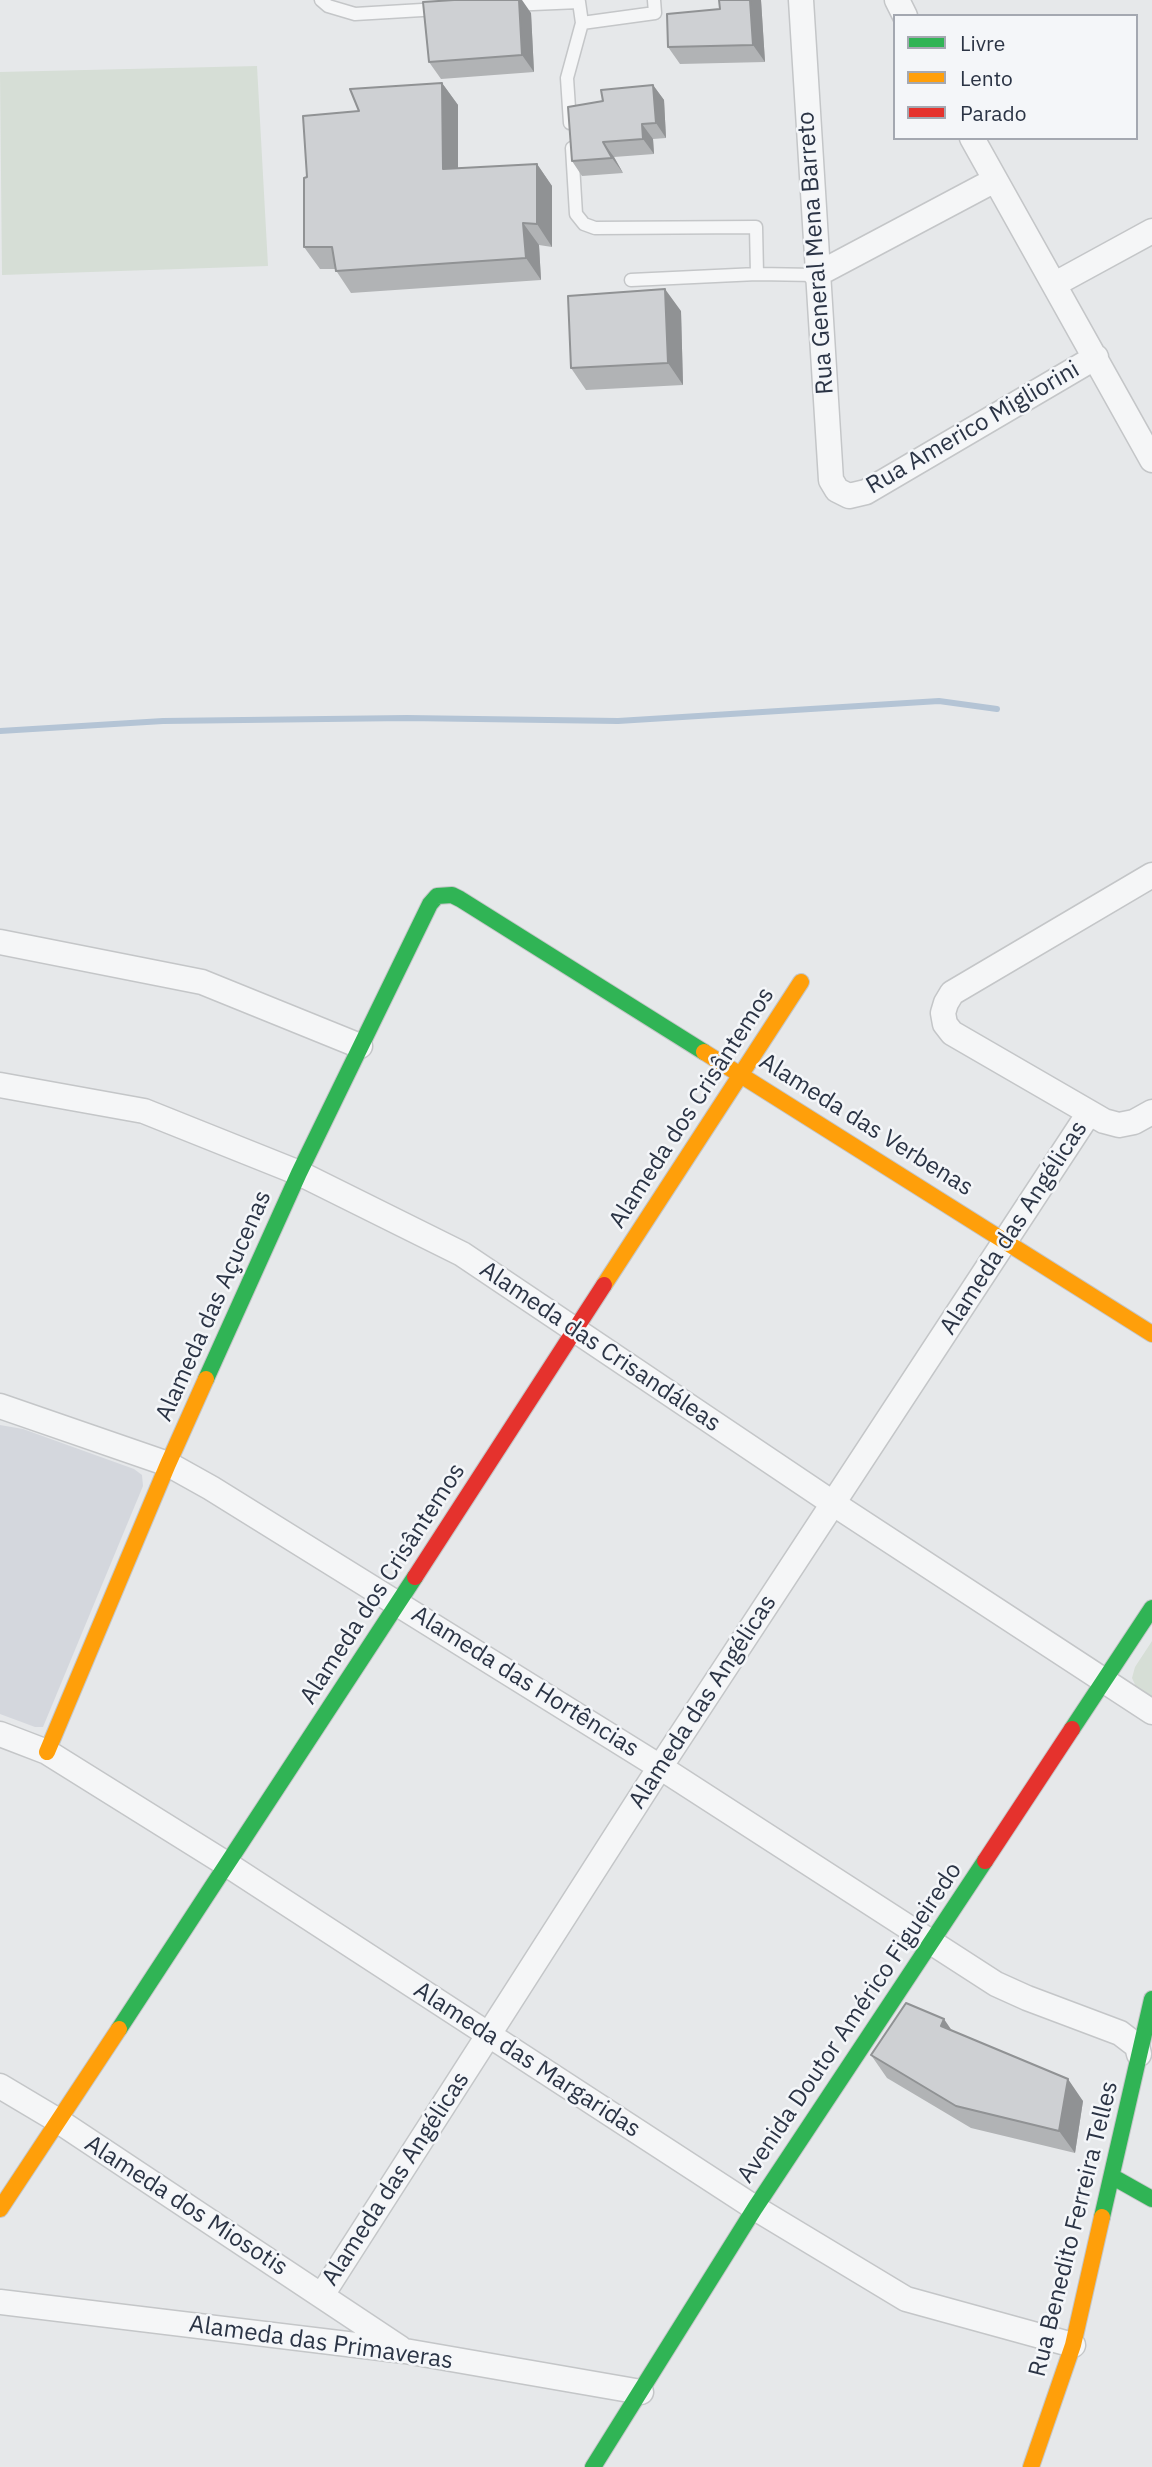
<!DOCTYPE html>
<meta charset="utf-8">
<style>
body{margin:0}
#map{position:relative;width:1152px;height:2467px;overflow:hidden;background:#e6e8ea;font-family:"IBM Plex Sans",sans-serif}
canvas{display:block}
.legend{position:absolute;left:893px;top:14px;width:245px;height:126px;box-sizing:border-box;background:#f4f6f9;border:2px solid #a4a8b1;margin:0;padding:9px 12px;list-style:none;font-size:21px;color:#2b3445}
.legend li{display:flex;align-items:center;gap:14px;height:35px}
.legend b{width:35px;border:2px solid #a4a8b1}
</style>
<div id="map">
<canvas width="1152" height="2467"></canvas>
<ul class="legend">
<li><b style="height:9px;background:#30b455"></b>Livre</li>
<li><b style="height:9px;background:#ff9f0a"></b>Lento</li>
<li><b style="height:9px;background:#e5322d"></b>Parado</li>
</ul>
</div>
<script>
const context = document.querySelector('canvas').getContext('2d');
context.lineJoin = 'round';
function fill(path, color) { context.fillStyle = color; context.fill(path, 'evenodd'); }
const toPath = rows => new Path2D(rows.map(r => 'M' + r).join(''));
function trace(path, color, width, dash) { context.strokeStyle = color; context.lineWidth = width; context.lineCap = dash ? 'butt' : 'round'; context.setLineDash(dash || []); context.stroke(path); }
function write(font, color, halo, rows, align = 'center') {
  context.font = font + ' "IBM Plex Sans",sans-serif'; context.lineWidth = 5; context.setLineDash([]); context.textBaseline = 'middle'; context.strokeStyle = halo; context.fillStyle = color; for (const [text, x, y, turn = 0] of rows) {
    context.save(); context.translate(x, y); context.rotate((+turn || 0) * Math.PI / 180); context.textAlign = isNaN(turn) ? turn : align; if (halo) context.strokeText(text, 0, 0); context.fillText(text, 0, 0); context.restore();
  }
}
fill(toPath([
 [0,1425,23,1429,134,1469,142,1475,143,1486,43,1727,35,1727,0,1714]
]), '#d4d7dd');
fill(toPath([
 [257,66,268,266,2,275,0,72],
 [1152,1641,1152,1699,1137,1689,1132,1678,1135,1667]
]), '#d6ded6');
trace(toPath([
 [0,731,163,721,407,718,618,721,939,701,997,709]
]), '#b4c4d5', 6);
const lane = toPath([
 [321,0,328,6,355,14,439,9],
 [510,5,579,2,582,23],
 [570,123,567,78,582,23,655,13,654,0],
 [572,148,576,214,584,224,595,228,756,227,757,274],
 [631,280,757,274,816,275]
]);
const street = toPath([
 [801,0,831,480,837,490,849,496,866,492,1096,357],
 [897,0,905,16],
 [972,138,1152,460],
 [816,275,995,180],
 [1055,284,1152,231],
 [1152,875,952,993,946,1003,943,1013,945,1024,952,1033,1104,1121,1119,1125,1134,1122,1152,1112],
 [0,942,202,982,360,1046],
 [0,1085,144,1111,299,1173,462,1254,834,1504,1152,1712],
 [0,1406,168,1464,211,1488,660,1767,996,1984,1027,1998,1120,2033,1137,2046,1139,2054],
 [0,1734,47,1752,228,1865,755,2208,906,2299,1073,2345],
 [0,2086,57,2120,400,2348],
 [322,2295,651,1781,1089,1113],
 [0,2302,405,2351,641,2392]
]);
const fast = toPath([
 [206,1379,299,1173,430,904,437,896,452,895,460,899,704,1052],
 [1072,1729,1152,1608],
 [119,2029,415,1577],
 [1113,2177,1152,2199],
 [1102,2217,1152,1999],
 [593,2467,755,2208,985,1861]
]);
const slow = toPath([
 [704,1052,1152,1334],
 [604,1285,801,982],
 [47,1752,168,1464,206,1379],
 [0,2209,119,2029],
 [1031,2467,1073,2345,1102,2217]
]);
const jam = toPath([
 [415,1577,604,1285],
 [985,1861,1072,1729]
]);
trace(lane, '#c4c6c8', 15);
trace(street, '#c4c6c8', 27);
trace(fast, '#c4c6c8', 18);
trace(slow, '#c4c6c8', 18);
trace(jam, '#c4c6c8', 18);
trace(lane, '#f5f6f7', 12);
trace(street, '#f5f6f7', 24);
trace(fast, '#30b455', 16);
trace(slow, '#ff9f0a', 16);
trace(jam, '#e5322d', 16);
fill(toPath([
 [719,0,761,0,765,62,680,64,668,47,720,9],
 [531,13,534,72,441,79,429,62],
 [442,83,458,105,458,168,537,164,552,186,552,247,539,245,541,280,351,293,335,269,320,269,304,247,307,177,359,111],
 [653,85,664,100,666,138,653,139,654,154,614,157,623,173,582,176,572,161,603,101],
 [681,311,683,385,586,390,571,368],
 [952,2031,1083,2101,1075,2153,971,2128,887,2078,871,2055]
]), '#b1b3b5');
fill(toPath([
 [519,0,522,0,531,13,534,72,522,55],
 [750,0,761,0,765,62,753,45],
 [442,83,458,105,458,191,443,169],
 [653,85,664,100,666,138,656,123],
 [642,124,653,139,654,154,643,139],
 [603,142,614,157,623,173,612,158],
 [537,164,552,186,552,247,537,224],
 [523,223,539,245,541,280,526,258],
 [665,289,681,311,683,385,668,363],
 [944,2019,959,2041,941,2026],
 [1068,2079,1083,2101,1075,2153,1059,2131]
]), '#909294');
const building = toPath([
 [454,0,519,0,522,55,429,62,423,2,454,0],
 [719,0,750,0,753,45,668,47,667,14,720,9,719,0],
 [442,83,443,169,537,164,537,224,523,223,526,258,336,271,332,247,304,247,304,178,307,177,303,116,359,111,350,89,442,83],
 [653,85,656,123,642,124,643,139,603,142,612,158,572,161,568,107,603,101,601,90,653,85],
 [665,289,668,363,571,368,568,296,665,289],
 [906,2003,944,2019,941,2026,1068,2079,1059,2131,956,2106,871,2055,906,2003]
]);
fill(building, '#ced0d3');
trace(building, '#909294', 2);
write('24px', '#2b3445', '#f4f6f9', [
 ["Rua General Mena Barreto",816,253,-94],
 ["Rua Americo Migliorini",973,428,-30],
 ["Alameda dos Crisântemos",692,1108,-57],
 ["Alameda das Verbenas",866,1125,32],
 ["Alameda das Angélicas",1014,1228,-57],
 ["Alameda das Açucenas",214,1306,-66],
 ["Alameda das Crisandáleas",600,1347,34],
 ["Alameda dos Crisântemos",383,1584,-57],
 ["Alameda das Hortências",525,1682,32],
 ["Alameda das Angélicas",703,1702,-57],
 ["Avenida Doutor Américo Figueiredo",850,2023,-56],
 ["Alameda das Margaridas",527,2060,33],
 ["Alameda das Angélicas",396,2179,-57],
 ["Alameda dos Miosotis",186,2206,33],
 ["Rua Benedito Ferreira Telles",1074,2229,-76],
 ["Alameda das Primaveras",321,2343,8]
]);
</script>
